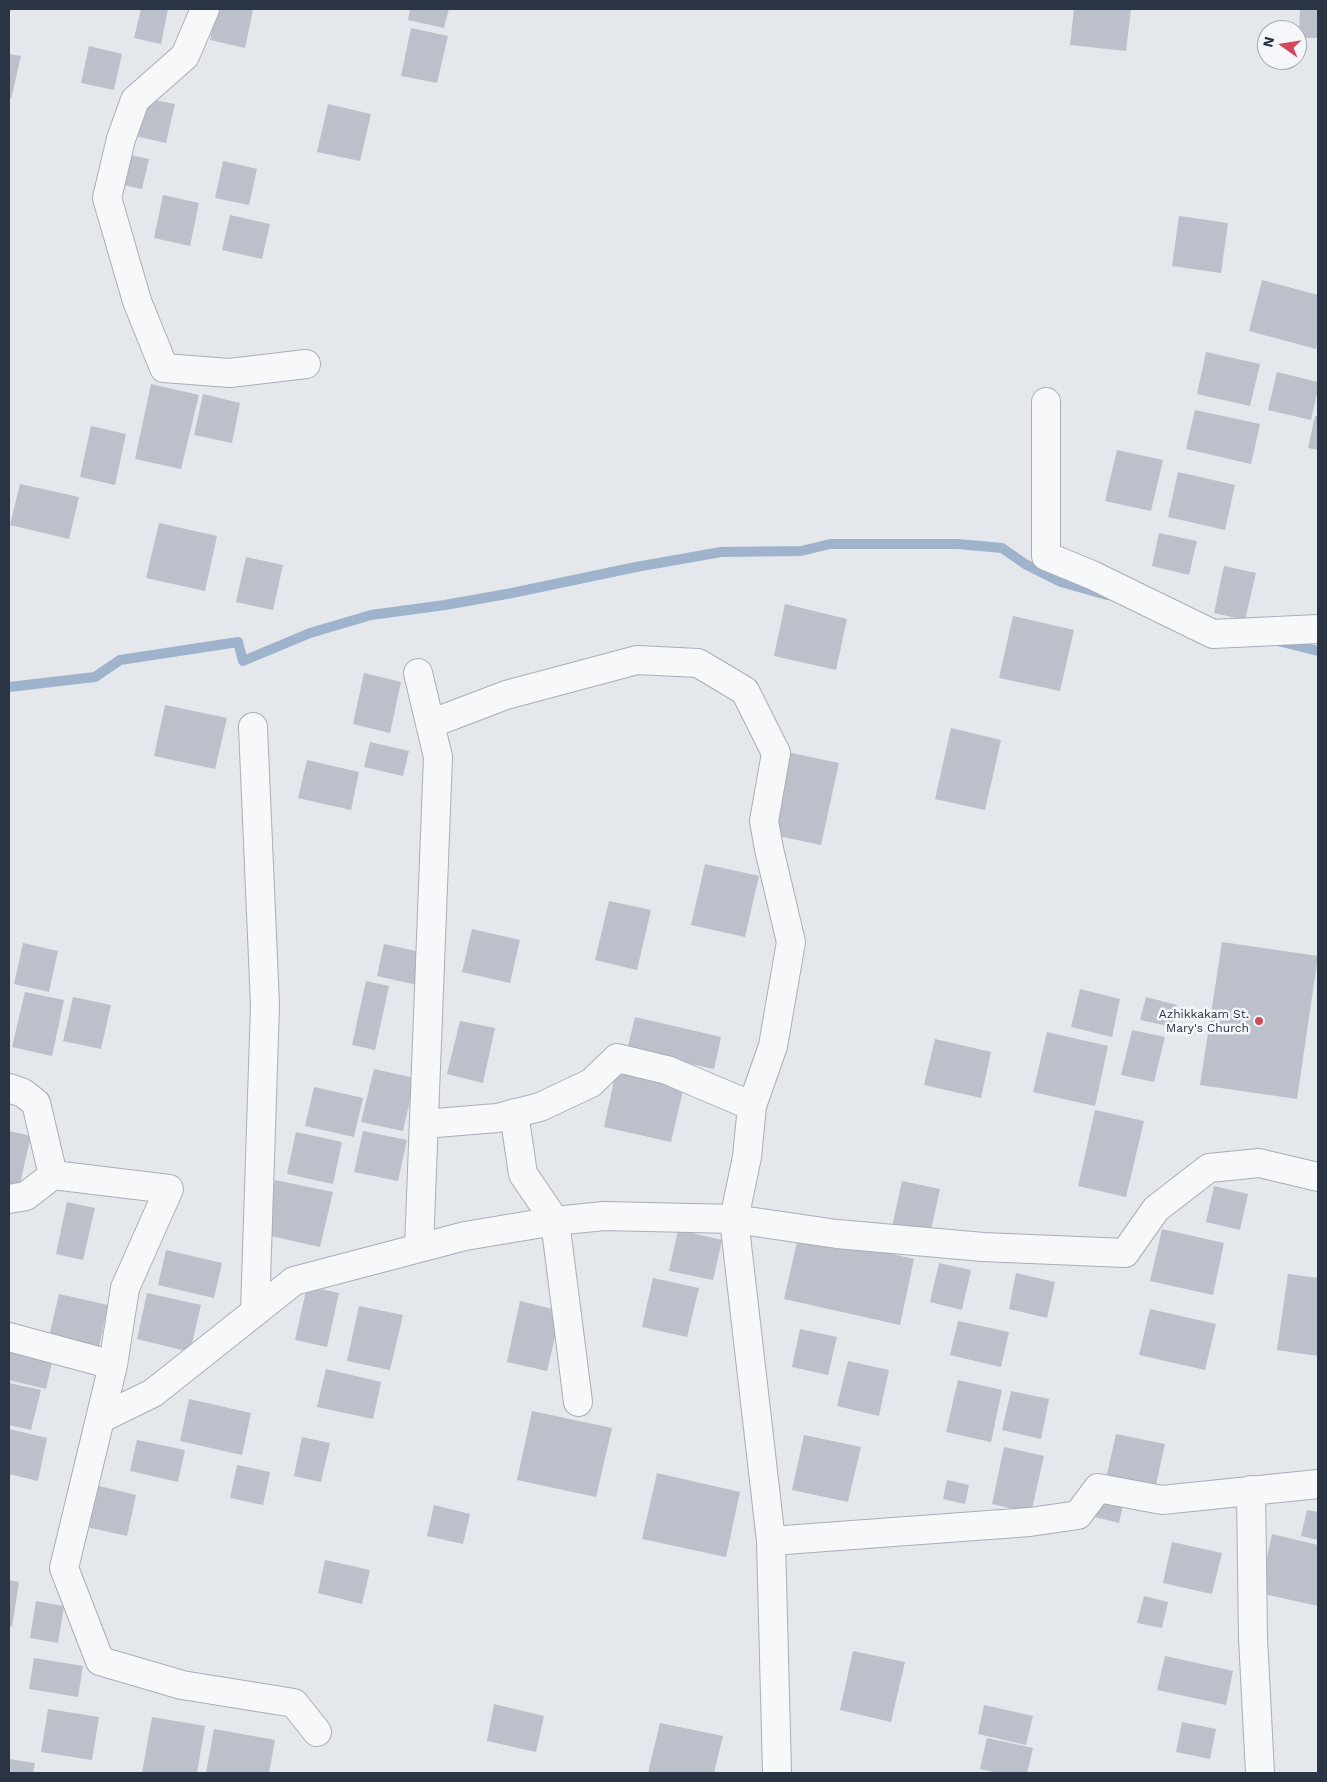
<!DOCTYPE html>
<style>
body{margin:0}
#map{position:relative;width:1327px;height:1782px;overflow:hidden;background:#e4e7ec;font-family:"Work Sans",sans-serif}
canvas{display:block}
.frame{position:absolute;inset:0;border:10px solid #2b3445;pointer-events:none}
.north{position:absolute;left:1257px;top:20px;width:50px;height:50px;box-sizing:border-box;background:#f4f6f9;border:1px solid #a4a8b1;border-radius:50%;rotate:283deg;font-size:14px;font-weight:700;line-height:20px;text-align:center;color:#2b3445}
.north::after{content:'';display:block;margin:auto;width:18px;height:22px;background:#d1495b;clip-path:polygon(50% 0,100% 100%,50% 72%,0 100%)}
</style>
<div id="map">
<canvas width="1327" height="1782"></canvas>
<div class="frame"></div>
<div class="north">N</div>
</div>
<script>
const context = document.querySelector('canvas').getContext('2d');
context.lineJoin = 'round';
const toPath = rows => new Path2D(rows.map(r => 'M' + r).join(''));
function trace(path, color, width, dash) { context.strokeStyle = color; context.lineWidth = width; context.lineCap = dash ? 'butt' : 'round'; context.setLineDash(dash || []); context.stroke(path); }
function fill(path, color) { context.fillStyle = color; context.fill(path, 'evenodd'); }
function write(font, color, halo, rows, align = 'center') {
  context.font = font + ' "Work Sans",sans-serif'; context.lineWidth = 5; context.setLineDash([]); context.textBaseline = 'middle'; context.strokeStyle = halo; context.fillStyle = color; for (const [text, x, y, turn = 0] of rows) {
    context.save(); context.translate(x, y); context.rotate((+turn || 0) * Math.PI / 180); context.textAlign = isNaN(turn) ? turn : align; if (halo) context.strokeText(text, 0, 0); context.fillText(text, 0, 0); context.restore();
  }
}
trace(toPath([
 [1278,641,1318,651],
 [9,687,95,677,120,660,238,642,243,661,310,633,371,615,445,605,512,593,636,567,721,552,801,551,830,544,958,544,1002,548,1025,564,1061,582,1107,595]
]), '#9fb4cc', 10);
fill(toPath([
 [141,9,168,9,161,44,134,38],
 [216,9,253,10,245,48,210,40],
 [410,9,449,9,444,28,408,20],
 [1074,9,1131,9,1126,51,1070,45],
 [1300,9,1318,9,1318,38,1299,38],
 [411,28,448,36,437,83,401,76],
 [89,46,122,54,114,90,81,83],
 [9,54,21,56,11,99,9,98],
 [144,98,175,104,166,143,135,136],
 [328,104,371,114,360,161,317,152],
 [121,153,149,159,142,189,114,183],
 [223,161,257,169,249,205,215,198],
 [163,195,199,203,190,246,154,238],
 [230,215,270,224,262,259,222,250],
 [1179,216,1228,223,1221,273,1172,266],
 [1262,280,1318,295,1318,340,1316,349,1249,331],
 [1206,352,1260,364,1250,406,1197,394],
 [1277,372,1318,382,1318,389,1311,420,1268,410],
 [151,384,199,395,181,469,135,459],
 [203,394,240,403,232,443,194,435],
 [1195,410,1260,424,1251,464,1186,449],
 [1315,416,1318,416,1318,450,1308,448],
 [91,426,126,434,115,485,80,477],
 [1117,450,1163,460,1151,511,1105,501],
 [1178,472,1235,485,1225,530,1168,517],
 [20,484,79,497,69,539,10,525],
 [159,523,217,536,205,591,146,578],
 [1159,533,1197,541,1189,575,1152,566],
 [246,557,283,565,273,610,236,602],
 [1224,566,1256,573,1245,620,1214,613],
 [785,604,847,619,836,670,774,656],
 [1013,616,1074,630,1060,691,999,678],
 [364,673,401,682,390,733,353,724],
 [165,705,227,718,215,769,154,756],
 [951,728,1001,740,985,810,935,799],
 [370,742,409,751,403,776,364,767],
 [787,752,839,763,821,845,769,834],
 [307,760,359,772,351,810,298,798],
 [705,864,759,876,745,937,691,925],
 [609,901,651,910,637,970,595,960],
 [472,929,520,940,510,983,462,972],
 [1222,942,1318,956,1297,1099,1200,1085],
 [23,943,58,951,49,992,14,984],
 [384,944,425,953,417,985,377,976],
 [366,981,389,986,375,1050,352,1045],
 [1080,989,1120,999,1112,1037,1071,1027],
 [25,992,64,1000,52,1056,12,1047],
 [73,997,111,1005,101,1049,63,1041],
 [1146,997,1177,1005,1173,1027,1140,1020],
 [635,1017,721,1037,714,1069,627,1050],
 [460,1021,495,1028,483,1083,447,1074],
 [1132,1030,1165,1037,1154,1082,1121,1075],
 [1047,1032,1108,1046,1095,1106,1033,1092],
 [935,1039,991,1052,981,1098,924,1085],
 [617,1067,685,1082,671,1142,604,1127],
 [374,1069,415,1078,403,1131,361,1122],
 [314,1087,363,1098,354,1137,305,1126],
 [1095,1110,1144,1121,1126,1197,1078,1186],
 [9,1131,31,1136,18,1192,9,1190],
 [363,1131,407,1140,398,1181,354,1172],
 [296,1132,342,1142,333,1184,287,1174],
 [275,1180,333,1192,320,1247,262,1234],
 [902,1181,940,1189,930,1235,892,1227],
 [1214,1186,1248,1194,1240,1230,1206,1222],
 [67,1202,95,1208,83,1260,56,1254],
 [1162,1229,1224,1243,1213,1295,1150,1281],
 [678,1230,722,1240,713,1280,669,1271],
 [799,1233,914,1259,900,1325,784,1299],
 [166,1250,222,1263,214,1298,158,1285],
 [939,1263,971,1270,962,1310,930,1302],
 [1016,1273,1055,1282,1047,1318,1009,1309],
 [1288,1274,1318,1278,1318,1356,1277,1350],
 [653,1278,699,1288,687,1337,642,1327],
 [307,1286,339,1293,327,1347,295,1340],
 [147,1293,201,1305,190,1352,137,1339],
 [59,1294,108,1305,98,1352,48,1341],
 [520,1301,561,1311,547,1371,507,1362],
 [359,1306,403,1315,390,1370,347,1361],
 [1150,1309,1216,1324,1205,1370,1139,1355],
 [958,1321,1009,1332,1001,1367,950,1355],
 [800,1329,837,1337,828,1375,792,1367],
 [11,1343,54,1353,46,1389,9,1380,9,1354],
 [848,1361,889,1370,879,1416,837,1406],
 [326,1369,381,1382,373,1419,317,1407],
 [958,1380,1002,1390,991,1442,946,1432],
 [9,1383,41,1390,31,1430,9,1425],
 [1011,1391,1049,1399,1041,1439,1002,1430],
 [189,1399,251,1413,242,1455,180,1441],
 [532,1411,612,1428,596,1497,517,1480],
 [9,1429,47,1438,38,1481,9,1474],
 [1116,1434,1165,1444,1154,1494,1105,1483],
 [804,1435,861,1447,848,1502,792,1490],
 [302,1437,330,1443,321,1482,294,1476],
 [137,1440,185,1450,178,1482,130,1471],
 [1004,1447,1044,1456,1031,1513,992,1504],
 [237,1465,270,1472,263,1505,230,1498],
 [657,1473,740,1492,726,1557,642,1539],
 [947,1480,969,1485,965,1504,943,1499],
 [91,1484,136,1495,127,1536,82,1526],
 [1101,1491,1125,1496,1119,1523,1095,1517],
 [434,1505,470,1514,463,1544,427,1536],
 [1307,1510,1318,1512,1318,1540,1301,1536],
 [1272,1534,1318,1545,1318,1606,1259,1593],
 [1172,1542,1222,1553,1212,1594,1163,1583],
 [325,1560,370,1570,362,1604,318,1593],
 [9,1580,19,1582,12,1627,9,1626],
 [1144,1596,1168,1602,1162,1628,1137,1623],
 [36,1601,64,1606,58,1643,30,1638],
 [853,1651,905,1662,891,1722,840,1710],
 [1165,1656,1233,1671,1226,1705,1157,1690],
 [34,1658,83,1666,78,1697,29,1689],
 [494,1704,544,1716,536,1752,487,1741],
 [984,1705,1033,1716,1026,1745,978,1734],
 [48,1709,99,1717,92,1760,41,1752],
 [152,1717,205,1726,197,1773,142,1773],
 [1182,1722,1216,1729,1210,1759,1176,1752],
 [660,1723,723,1736,714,1773,648,1773],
 [214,1729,275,1740,269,1773,206,1773],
 [987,1738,1033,1748,1027,1773,998,1773,980,1769],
 [9,1759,35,1763,33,1773,9,1773]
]), '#bbc0ca');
const street = toPath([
 [205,9,185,56,135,100,121,139,107,198,137,301,164,368,230,373,306,364],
 [1046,402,1046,556,1092,575,1213,634,1318,629],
 [418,673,438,757,419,1248],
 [430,724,506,695,637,660,698,663,745,691,776,753,764,821,769,849,791,942,773,1046,752,1106,747,1157,734,1219,771,1541,777,1773],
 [253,727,265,1005,255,1312],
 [9,1088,23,1093,36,1103,53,1175],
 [514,1113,523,1174,555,1221,578,1402],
 [424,1124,497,1118,540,1107,591,1083,617,1058,667,1070,752,1106],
 [9,1199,26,1196,53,1175,169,1189,125,1288,113,1365,64,1568,100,1661,182,1685,294,1703,317,1732],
 [9,1337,113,1365],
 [102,1418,153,1393,294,1281,465,1236,555,1221,604,1216,734,1219,837,1234,983,1247,1125,1253,1156,1209,1209,1168,1259,1163,1318,1177],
 [1251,1490,1253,1638,1260,1773],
 [771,1541,1030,1522,1078,1515,1098,1488,1162,1500,1318,1484]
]);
trace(street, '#a9aeb7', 30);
trace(street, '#f7f8fa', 28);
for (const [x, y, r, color] of [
 [1259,1021,5,"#d1495b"]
]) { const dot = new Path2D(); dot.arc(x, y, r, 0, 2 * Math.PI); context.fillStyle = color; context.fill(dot); trace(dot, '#f4f6f9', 2); }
write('12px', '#2b3445', '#f4f6f9', [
 ["Azhikkakam St.",1249,1014],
 ["Mary's Church",1249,1028]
], 'right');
</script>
